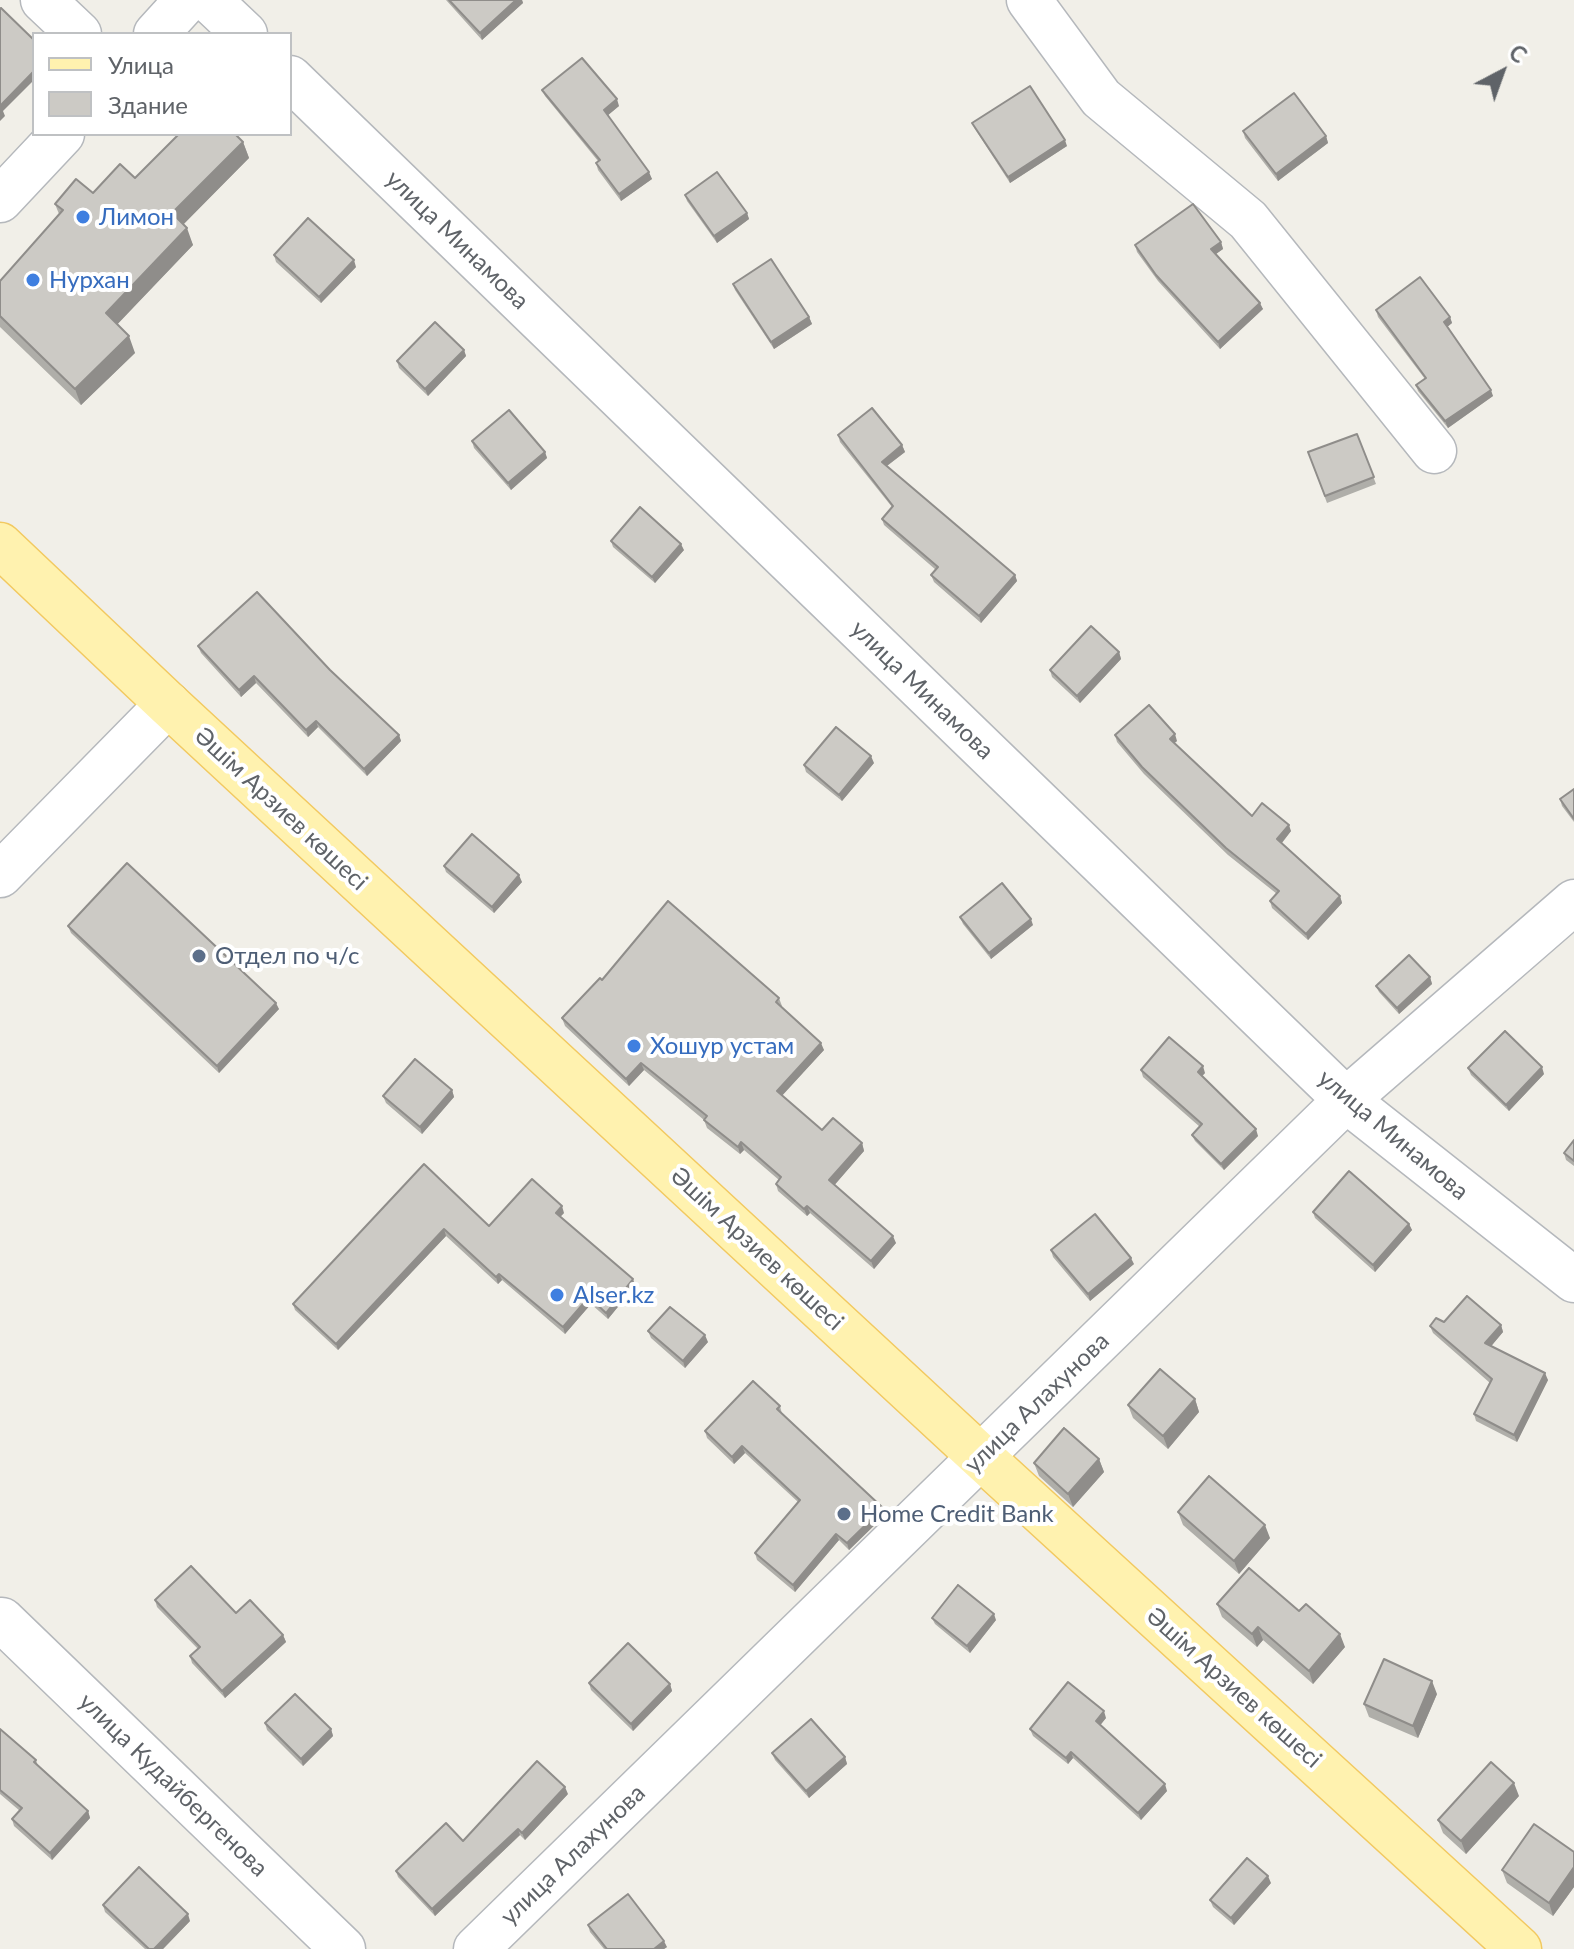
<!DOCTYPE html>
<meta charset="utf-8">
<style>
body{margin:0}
#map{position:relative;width:1574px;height:1949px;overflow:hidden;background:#f1efe8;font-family:Lato,sans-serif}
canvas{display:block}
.legend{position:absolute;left:32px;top:32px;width:260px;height:104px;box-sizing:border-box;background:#fff;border:2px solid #bfc1c3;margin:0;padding:10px 14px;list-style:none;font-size:24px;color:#5f6368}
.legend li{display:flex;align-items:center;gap:16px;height:40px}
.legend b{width:40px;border:2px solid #bfc1c3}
.north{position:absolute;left:1462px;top:32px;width:80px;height:80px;-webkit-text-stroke:6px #fff;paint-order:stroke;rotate:41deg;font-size:22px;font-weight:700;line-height:32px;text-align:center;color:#5f6368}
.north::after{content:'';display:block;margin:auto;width:28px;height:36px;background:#5f6368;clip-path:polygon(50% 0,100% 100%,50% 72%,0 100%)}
</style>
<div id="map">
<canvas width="1574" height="1949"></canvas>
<ul class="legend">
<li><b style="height:10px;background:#fff2af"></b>Улица</li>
<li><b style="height:22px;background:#cccac5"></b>Здание</li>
</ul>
<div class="north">С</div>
</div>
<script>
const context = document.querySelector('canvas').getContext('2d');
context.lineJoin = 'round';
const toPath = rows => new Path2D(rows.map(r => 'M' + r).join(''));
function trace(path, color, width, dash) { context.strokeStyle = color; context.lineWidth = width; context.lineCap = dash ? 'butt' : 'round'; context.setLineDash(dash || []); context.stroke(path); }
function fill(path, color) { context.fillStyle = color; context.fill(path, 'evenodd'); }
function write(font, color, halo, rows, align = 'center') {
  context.font = font + ' Lato,sans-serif'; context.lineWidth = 8; context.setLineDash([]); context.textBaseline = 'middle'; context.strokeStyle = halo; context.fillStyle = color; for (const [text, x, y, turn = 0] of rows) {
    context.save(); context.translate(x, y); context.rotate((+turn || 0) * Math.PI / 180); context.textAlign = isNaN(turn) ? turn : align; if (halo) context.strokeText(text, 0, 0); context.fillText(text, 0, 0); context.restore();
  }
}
const minor = toPath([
 [43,0,79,34],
 [209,0,245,34],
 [1029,0,1101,98,1248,220,1434,451],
 [156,34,187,0],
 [290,78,1346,1100,1574,1280],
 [0,200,62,134],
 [0,875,168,704],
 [0,1622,2,1620,343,1949],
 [476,1949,1346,1100,1574,902]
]);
const major = toPath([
 [0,545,168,704,982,1458,1519,1949]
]);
trace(minor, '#b5b8bc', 47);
trace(major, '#f2c960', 47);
trace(minor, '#fff', 44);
trace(major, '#fff2af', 44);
fill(toPath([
 [446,0,522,0,523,3,482,40],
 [542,90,619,106,608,115,652,179,621,201,598,170,596,163,598,161,545,96],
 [972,123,1067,146,1010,183,975,129],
 [1243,131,1326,136,1328,143,1278,181,1245,138],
 [243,142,249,158,183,224,193,245,117,324,135,353,81,405,0,327,0,281,59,214,55,204,93,193],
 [685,195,747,213,749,219,717,243,687,201],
 [1221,242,1223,249,1216,254,1263,309,1220,349,1158,281,1137,252,1135,245],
 [274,255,356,267,321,303,276,262],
 [733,284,809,317,812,324,774,349,735,290],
 [1376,310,1450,317,1452,323,1447,327,1493,396,1448,428,1418,391,1416,385,1425,379,1378,317],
 [464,350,466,356,428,396,399,368,397,361],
 [1357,434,1376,484,1327,503,1308,452],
 [838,435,902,445,905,452,887,466,1015,575,1017,581,981,623,934,582,931,575,936,570,884,525,882,519,892,507,840,442],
 [472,441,545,452,547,458,511,490,474,448],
 [611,541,684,550,655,583,613,547],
 [198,646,330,670,399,735,401,741,367,776,318,727,308,737,256,683,241,697,201,653],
 [1119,652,1121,659,1080,703,1052,677,1050,670],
 [1115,735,1177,741,1174,743,1252,816,1291,831,1282,843,1340,896,1342,903,1308,940,1272,908,1270,901,1277,894,1228,855,1144,774,1117,742],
 [874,763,842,801,806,772,804,765],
 [1574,789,1574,822,1562,806,1560,799],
 [444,866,522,882,494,913,446,872],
 [960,917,1033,925,991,959,963,924],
 [68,926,279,1009,219,1073,71,933],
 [1430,977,1432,984,1399,1014,1379,992,1376,986],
 [602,980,779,998,782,1006,781,1007,824,1050,782,1095,822,1130,862,1143,864,1151,834,1185,896,1243,874,1269,810,1213,807,1216,778,1191,776,1184,779,1180,744,1150,740,1154,707,1128,704,1120,644,1070,629,1086,565,1026,562,1018],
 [1468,1068,1544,1074,1509,1111,1471,1075],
 [1141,1070,1205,1073,1202,1076,1258,1136,1224,1170,1195,1141,1192,1135,1200,1127,1143,1077],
 [452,1090,454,1097,422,1134,386,1103,383,1096],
 [1574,1140,1574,1166,1566,1160,1564,1153],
 [424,1164,489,1226,564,1213,560,1217,633,1279,635,1286,608,1319,591,1304,565,1334,502,1280,498,1284,446,1236,338,1350,295,1310,293,1304],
 [1313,1212,1409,1224,1412,1230,1375,1272,1315,1218],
 [1051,1250,1134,1264,1090,1301,1053,1257],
 [1444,1322,1501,1325,1503,1332,1491,1346,1548,1380,1517,1442,1476,1421,1474,1414,1490,1383,1433,1333,1430,1326],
 [648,1331,708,1342,685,1368,651,1338],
 [1195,1399,1199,1412,1168,1449,1133,1418,1128,1405],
 [780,1406,782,1414,883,1508,886,1514,849,1550,839,1540,795,1592,757,1560,755,1553,798,1502,745,1453,734,1464,707,1438,705,1431],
 [1099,1459,1104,1472,1073,1507,1039,1476,1034,1463],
 [1178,1512,1270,1538,1239,1574,1183,1525],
 [155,1600,283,1635,286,1642,225,1698,192,1663,190,1656,198,1649,157,1607],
 [1217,1604,1299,1611,1345,1647,1313,1684,1263,1640,1257,1647,1222,1617],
 [932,1618,996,1620,970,1653,935,1624],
 [589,1683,670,1684,672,1691,633,1731,591,1690],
 [1437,1694,1418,1738,1369,1717,1364,1704],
 [1106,1718,1100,1725,1167,1791,1141,1820,1073,1758,1068,1764,1033,1736,1030,1729],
 [265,1723,331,1729,333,1736,303,1766,267,1730],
 [0,1729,36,1760,38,1766,88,1811,90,1818,52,1860,14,1826,12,1819,20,1811,0,1794],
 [772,1753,845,1757,847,1764,809,1798,775,1760],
 [568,1794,525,1840,520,1835,435,1916,398,1877,396,1871],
 [1519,1796,1466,1854,1443,1833,1438,1820],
 [1574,1852,1574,1887,1553,1916,1507,1883,1502,1870],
 [1271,1883,1234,1925,1213,1907,1210,1900],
 [103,1905,190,1921,163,1949,145,1949,105,1912],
 [588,1925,667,1947,664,1949,604,1949,590,1932]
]), '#afaea9');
fill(toPath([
 [516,0,522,0,523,3,482,40,480,33],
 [34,71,34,80,3,111,5,116,0,121,0,106],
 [617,99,619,106,607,116,604,110],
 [1326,136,1328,143,1278,181,1276,174],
 [1065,140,1067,146,1010,183,1008,177],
 [243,142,249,158,178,230,172,213],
 [649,172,652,179,621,201,619,194],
 [747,213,749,219,717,243,714,236],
 [187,228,193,245,112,330,106,313],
 [1221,242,1223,249,1213,256,1211,249],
 [354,260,356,267,321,303,319,297],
 [1260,303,1263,309,1220,349,1218,342],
 [809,317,812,324,774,349,771,342],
 [1450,317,1452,323,1446,328,1444,322],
 [129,336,135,353,81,405,75,389],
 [464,350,466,356,428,396,425,389],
 [1491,390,1493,396,1448,428,1445,421],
 [902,445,905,452,884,468,882,462],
 [545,452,547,458,511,490,508,483],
 [681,544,684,550,655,583,652,577],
 [1015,575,1017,581,981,623,979,616],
 [1119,652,1121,659,1080,703,1077,696],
 [254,676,256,683,241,697,239,690],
 [316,721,318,727,308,737,306,730],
 [1175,734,1177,741,1172,745,1170,739],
 [399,735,401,741,367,776,364,769],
 [871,756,874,763,842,801,839,795],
 [1289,825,1291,831,1280,845,1277,839],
 [519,875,522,882,494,913,492,907],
 [1340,896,1342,903,1308,940,1306,934],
 [1031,919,1033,925,991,959,989,953],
 [1430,977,1432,984,1399,1014,1397,1008],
 [276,1003,279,1009,219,1073,217,1066],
 [821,1043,824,1050,780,1098,777,1091],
 [641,1063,644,1070,629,1086,626,1079],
 [1203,1066,1205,1073,1200,1078,1198,1072],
 [1542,1067,1544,1074,1509,1111,1506,1105],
 [452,1090,454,1097,422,1134,420,1127],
 [1256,1129,1258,1136,1224,1170,1221,1164],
 [741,1142,744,1150,740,1154,738,1147],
 [862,1143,864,1151,832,1188,829,1180],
 [562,1206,564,1213,558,1219,556,1213],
 [807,1206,810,1213,807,1216,804,1209],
 [1409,1224,1412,1230,1375,1272,1373,1265],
 [444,1229,446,1236,338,1350,336,1344],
 [893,1236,896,1243,874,1269,871,1261],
 [1131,1258,1134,1264,1090,1301,1088,1294],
 [499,1274,502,1280,498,1284,496,1277],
 [633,1279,635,1286,608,1319,606,1313],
 [589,1297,591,1304,565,1334,563,1327],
 [1501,1325,1503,1332,1488,1350,1485,1343],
 [705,1335,708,1342,685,1368,683,1361],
 [1545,1373,1548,1380,1517,1442,1514,1435],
 [1195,1399,1199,1412,1168,1449,1163,1436],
 [742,1446,745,1453,734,1464,732,1457],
 [1099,1459,1104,1472,1073,1507,1068,1494],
 [883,1508,886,1514,849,1550,847,1543],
 [1265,1525,1270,1538,1239,1574,1234,1561],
 [836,1534,839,1540,795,1592,793,1585],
 [994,1614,996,1620,970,1653,967,1646],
 [1258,1627,1263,1640,1257,1647,1252,1634],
 [1340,1634,1345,1647,1313,1684,1309,1671],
 [283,1635,286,1642,225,1698,222,1691],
 [1432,1681,1437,1694,1418,1738,1413,1726],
 [670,1684,672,1691,633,1731,631,1724],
 [1104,1711,1106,1718,1098,1728,1096,1721],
 [331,1729,333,1736,303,1766,301,1759],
 [1071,1752,1073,1758,1068,1764,1066,1758],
 [845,1757,847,1764,809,1798,806,1791],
 [1514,1783,1519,1796,1466,1854,1461,1841],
 [1165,1784,1167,1791,1141,1820,1138,1813],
 [565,1787,568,1794,525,1840,522,1833],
 [88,1811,90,1818,52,1860,50,1853],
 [518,1829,520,1835,435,1916,432,1909],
 [1574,1867,1574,1887,1553,1916,1549,1903],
 [1268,1876,1271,1883,1234,1925,1231,1918],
 [188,1914,190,1921,163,1949,154,1949],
 [664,1941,667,1947,664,1949,654,1949]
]), '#8f8d8a');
const building = toPath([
 [449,0,516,0,480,33,449,0],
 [1,8,34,40,34,71,0,106,0,9,1,8],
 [582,58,617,99,604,110,649,172,619,194,596,163,600,160,542,90,582,58],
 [1030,86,1065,140,1008,177,972,123,1030,86],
 [1294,93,1326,136,1276,174,1243,131,1294,93],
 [179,134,235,134,243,142,172,213,187,228,106,313,129,336,75,389,0,316,0,281,63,210,55,204,76,179,93,193,120,164,135,178,179,134],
 [717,172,747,213,714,236,685,195,717,172],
 [1193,204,1221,242,1211,249,1260,303,1218,342,1156,275,1135,245,1193,204],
 [308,218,354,260,319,297,274,255,308,218],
 [771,259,809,317,771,342,733,284,771,259],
 [1420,277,1450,317,1444,322,1491,390,1445,421,1416,385,1426,378,1376,310,1420,277],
 [435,322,464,350,425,389,397,361,435,322],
 [872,408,902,445,882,462,1015,575,979,616,931,575,938,567,882,519,893,506,838,435,872,408],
 [509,410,545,452,508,483,472,441,509,410],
 [1357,434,1374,477,1325,496,1308,452,1357,434],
 [640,507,681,544,652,577,611,541,640,507],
 [257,592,330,670,399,735,364,769,316,721,306,730,254,676,239,690,198,646,257,592],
 [1091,626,1119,652,1077,696,1050,670,1091,626],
 [1149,705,1175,734,1170,739,1252,816,1262,803,1289,825,1277,839,1340,896,1306,934,1270,901,1279,891,1226,848,1142,767,1115,735,1149,705],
 [836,727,871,756,839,795,804,765,836,727],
 [1574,789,1574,819,1560,799,1574,789],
 [472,834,519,875,492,907,444,866,472,834],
 [127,863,276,1003,217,1066,68,926,127,863],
 [1002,883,1031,919,989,953,960,917,1002,883],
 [668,901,779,998,776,1002,821,1043,777,1091,822,1130,833,1118,862,1143,829,1180,893,1236,871,1261,807,1206,804,1209,776,1184,781,1177,741,1142,738,1147,704,1120,707,1116,641,1063,626,1079,562,1018,600,978,602,980,668,901],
 [1409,955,1430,977,1397,1008,1376,986,1409,955],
 [1505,1031,1542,1067,1506,1105,1468,1068,1505,1031],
 [1169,1037,1203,1066,1198,1072,1256,1129,1221,1164,1192,1135,1202,1124,1141,1070,1169,1037],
 [415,1059,452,1090,420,1127,383,1096,415,1059],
 [1574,1140,1574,1161,1564,1153,1574,1140],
 [424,1164,489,1226,532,1179,562,1206,556,1213,633,1279,606,1313,589,1297,563,1327,499,1274,496,1277,444,1229,336,1344,293,1304,424,1164],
 [1349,1171,1409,1224,1373,1265,1313,1212,1349,1171],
 [1095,1214,1131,1258,1088,1294,1051,1250,1095,1214],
 [1467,1296,1501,1325,1485,1343,1545,1373,1514,1435,1474,1414,1492,1379,1430,1326,1436,1318,1444,1322,1467,1296],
 [670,1307,705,1335,683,1361,648,1331,670,1307],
 [1160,1369,1195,1399,1163,1436,1128,1405,1160,1369],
 [753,1381,780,1406,777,1409,883,1508,847,1543,836,1534,793,1585,755,1553,800,1500,742,1446,732,1457,705,1431,753,1381],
 [1064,1428,1099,1459,1068,1494,1034,1463,1064,1428],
 [1209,1476,1265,1525,1234,1561,1178,1512,1209,1476],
 [191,1566,236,1613,250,1600,283,1635,222,1691,190,1656,200,1647,155,1600,191,1566],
 [1249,1568,1299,1611,1306,1604,1340,1634,1309,1671,1258,1627,1252,1634,1217,1604,1249,1568],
 [958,1585,994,1614,967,1646,932,1618,958,1585],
 [628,1643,670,1684,631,1724,589,1683,628,1643],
 [1384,1659,1432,1681,1413,1726,1364,1704,1384,1659],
 [1068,1682,1104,1711,1096,1721,1165,1784,1138,1813,1071,1752,1066,1758,1030,1729,1068,1682],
 [295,1694,331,1729,301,1759,265,1723,295,1694],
 [811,1719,845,1757,806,1791,772,1753,811,1719],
 [0,1729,36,1760,34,1762,88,1811,50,1853,12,1819,22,1808,0,1790,0,1729],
 [537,1761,565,1787,522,1833,518,1829,432,1909,396,1871,446,1823,463,1841,537,1761],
 [1491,1762,1514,1783,1461,1841,1438,1820,1491,1762],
 [1534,1824,1574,1852,1574,1867,1549,1903,1502,1870,1534,1824],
 [1247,1858,1268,1876,1231,1918,1210,1900,1247,1858],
 [139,1867,188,1914,154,1949,149,1949,103,1905,139,1867],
 [628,1894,664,1941,654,1949,607,1949,588,1925,628,1894]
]);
fill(building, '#cccac5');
trace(building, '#8f8d8a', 2);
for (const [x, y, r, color] of [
 [83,217,8,"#3f7fe0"],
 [33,280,8,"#3f7fe0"],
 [199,956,8,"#5c6f8a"],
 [634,1046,8,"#3f7fe0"],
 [557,1295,8,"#3f7fe0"],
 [844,1514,8,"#5c6f8a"]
]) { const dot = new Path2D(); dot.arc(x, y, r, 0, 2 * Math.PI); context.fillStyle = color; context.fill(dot); trace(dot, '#fff', 3); }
write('24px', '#366cbe', '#fff', [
 ["Лимон",99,217],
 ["Нурхан",49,280],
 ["Хошур устам",650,1046],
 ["Alser.kz",573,1295]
], 'left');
write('24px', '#5f6368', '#fff', [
 ["улица Минамова",457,240,44],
 ["улица Минамова",922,690,44],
 ["Әшім Арзиев көшесі",281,809,43],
 ["улица Минамова",1393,1135,40],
 ["Әшім Арзиев көшесі",757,1249,43],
 ["улица Алахунова",1037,1403,-44],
 ["Әшім Арзиев көшесі",1234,1688,42],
 ["улица Кудайбергенова",173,1785,44],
 ["улица Алахунова",573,1855,-44]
]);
write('24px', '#4e5e75', '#fff', [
 ["Отдел по ч/с",215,956],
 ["Home Credit Bank",860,1514]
], 'left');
</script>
